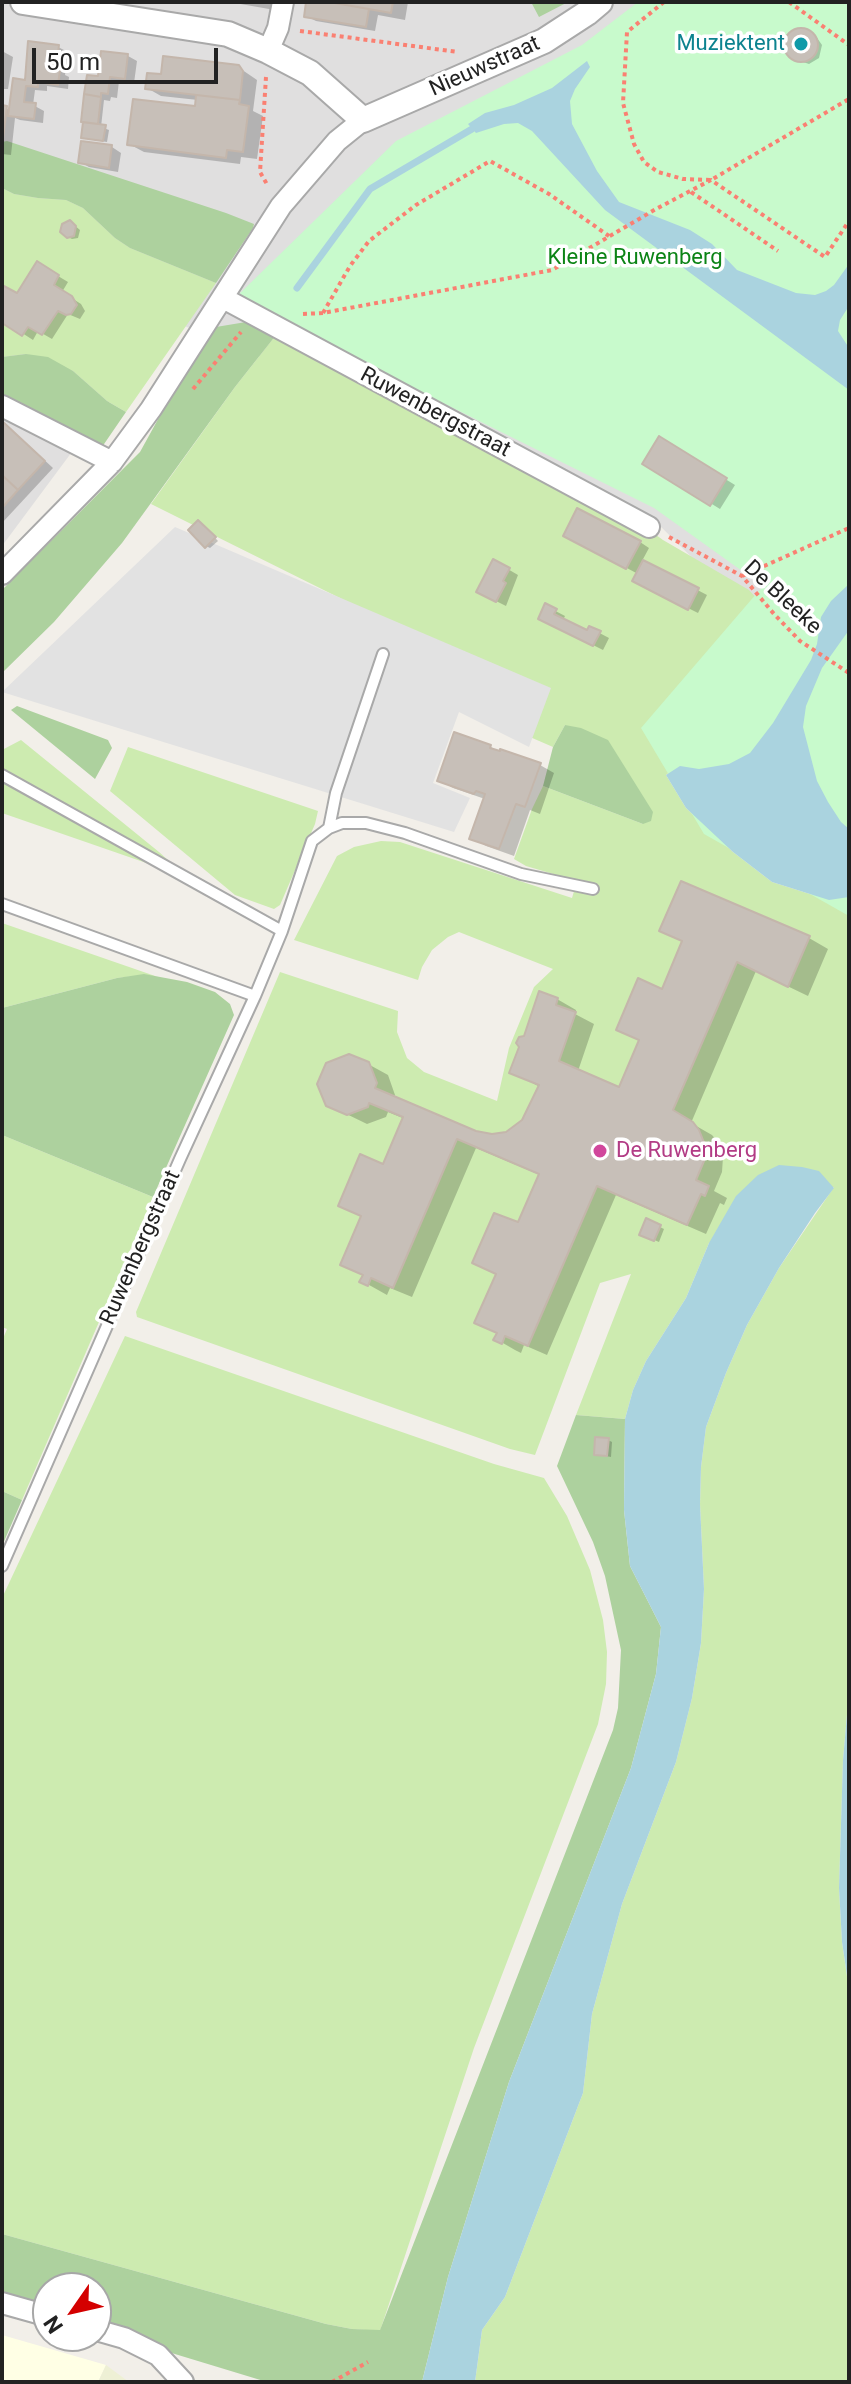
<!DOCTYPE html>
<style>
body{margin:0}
#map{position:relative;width:851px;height:2384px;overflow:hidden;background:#f2efe9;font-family:Roboto,sans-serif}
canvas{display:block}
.frame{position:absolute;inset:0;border:4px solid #222;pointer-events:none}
.north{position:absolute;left:32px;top:2272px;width:80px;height:80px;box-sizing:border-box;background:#fff;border:2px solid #a7a7a7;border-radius:50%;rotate:236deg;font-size:22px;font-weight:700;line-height:32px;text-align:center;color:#222}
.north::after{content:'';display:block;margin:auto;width:28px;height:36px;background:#d40000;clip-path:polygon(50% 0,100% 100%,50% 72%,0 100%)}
.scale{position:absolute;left:32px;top:48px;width:186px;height:36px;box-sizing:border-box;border:4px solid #222;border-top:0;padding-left:10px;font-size:24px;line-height:28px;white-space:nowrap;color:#222;-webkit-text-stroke:6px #fff;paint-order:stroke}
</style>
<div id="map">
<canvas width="851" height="2384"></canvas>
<div class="frame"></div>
<div class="north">N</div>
<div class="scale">50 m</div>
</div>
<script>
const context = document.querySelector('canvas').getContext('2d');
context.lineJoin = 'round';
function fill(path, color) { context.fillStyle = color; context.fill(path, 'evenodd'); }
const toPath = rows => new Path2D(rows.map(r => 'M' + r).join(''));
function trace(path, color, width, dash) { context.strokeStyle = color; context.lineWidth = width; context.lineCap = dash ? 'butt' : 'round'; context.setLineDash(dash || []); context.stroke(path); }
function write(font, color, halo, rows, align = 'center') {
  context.font = font + ' Roboto,sans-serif'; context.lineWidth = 7; context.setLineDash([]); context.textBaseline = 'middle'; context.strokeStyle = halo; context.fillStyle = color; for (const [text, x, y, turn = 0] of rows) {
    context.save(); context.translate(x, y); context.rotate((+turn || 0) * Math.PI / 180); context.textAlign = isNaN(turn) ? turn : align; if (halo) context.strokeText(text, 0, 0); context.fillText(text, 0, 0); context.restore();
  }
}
fill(toPath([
 [2,2,849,2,805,669,655,521,170,320,2,546]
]), '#e0dfdf');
fill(toPath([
 [2,2335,106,2365,98,2382,2,2382]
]), '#ffffe5');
fill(toPath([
 [106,2365,129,2382,98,2382]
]), '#eef0d5');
fill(toPath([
 [2,188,14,194,38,198,66,200,83,208,115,238,130,248,216,283,126,412,107,401,73,371,26,354,2,357],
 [276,335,617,507,663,540,749,590,811,660,666,775,686,808,733,852,772,882,829,900,849,897,849,1692,843,1760,839,1888,842,1942,849,1990,849,2382,475,2382,482,2330,505,2297,583,2093,592,2014,622,1904,676,1762,692,1698,701,1643,704,1589,700,1504,701,1467,706,1427,726,1373,747,1325,779,1268,834,1187,709,1243,686,1298,646,1361,633,1390,625,1419,576,1415,631,1274,600,1283,535,1455,510,1449,137,1317,136,1312,280,972,398,1011,397,1032,407,1058,424,1072,497,1101,509,1048,534,987,553,969,459,932,448,937,432,950,422,967,418,980,294,940,337,856,354,847,381,841,400,842,572,898,577,881,526,866,514,859,532,809,543,786,643,824,565,725,553,747,380,672,402,629,151,504,235,387],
 [21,740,159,852,178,869,181,875,2,813,2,750],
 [128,747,318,811,315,824,280,905,274,909,235,895,110,791],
 [2,923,158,977,144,975,117,978,2,1008],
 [2,1135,153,1197,22,1500,2,1491,2,1341,7,1329,2,1327],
 [125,1336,494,1464,544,1478,567,1516,590,1570,603,1620,607,1652,606,1684,598,1724,474,2048,380,2331,352,2329,326,2324,2,2234,2,1598]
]), '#cdebb0');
fill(toPath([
 [531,2,568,2,539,17],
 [7,141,226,213,254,224,253,228,216,283,130,248,115,238,83,208,66,200,38,198,14,194,2,188,2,142],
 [246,322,276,335,235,387,122,543,54,622,2,673,2,590,140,452,162,412,216,327],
 [26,354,48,357,73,371,107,401,126,412,102,447,2,398,2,357],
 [17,706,108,740,112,748,95,779,11,710],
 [565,725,581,728,608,740,653,812,651,821,643,824,543,786,553,747],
 [144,974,187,982,215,992,230,1004,234,1015,153,1197,2,1135,2,1008,117,978],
 [576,1415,625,1419,624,1510,630,1566,661,1627,656,1674,631,1768,509,2082,448,2277,422,2382,267,2382,165,2351,96,2323,96,2288,48,2288,48,2309,2,2296,2,2234,326,2324,352,2329,380,2330,613,1730,618,1708,621,1650,605,1576,593,1542,557,1466],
 [2,1491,22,1500,2,1546]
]), '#add19e');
fill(toPath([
 [638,2,849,2,849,916,704,834,641,728,763,586,654,508,234,299,396,141,582,45]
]), '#c8facc');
fill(toPath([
 [175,527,551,688,529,747,459,712,433,783,470,798,454,832,2,692]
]), '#e2e2e2');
fill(toPath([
 [587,61,590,67,575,89,570,101,572,124,597,171,619,202,690,230,712,244,737,270,796,293,815,295,826,291,834,285,849,264,849,306,840,320,838,331,849,348,849,390,605,210,532,131,518,123,504,124,476,133,468,124,485,113,514,105,552,88],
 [849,584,849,630,822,668,806,706,803,727,817,781,828,802,841,822,849,829,849,897,829,900,772,882,733,852,686,808,666,775,680,766,699,769,729,764,750,753,773,723,811,660,817,644,821,617,831,601],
 [779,1165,802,1167,819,1171,834,1188,815,1213,779,1268,747,1325,726,1373,706,1427,701,1467,700,1504,704,1589,701,1643,692,1698,676,1762,622,1904,592,2014,583,2093,505,2297,482,2330,475,2382,422,2382,448,2277,509,2082,631,1768,656,1674,661,1627,630,1566,624,1510,625,1419,633,1390,646,1361,686,1298,709,1243,736,1196,758,1175],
 [849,1692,849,2009,849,1989,842,1942,839,1888,843,1760]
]), '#aad3df');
fill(toPath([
 [229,2,294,2,292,13],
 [308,2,408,2,405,20,378,15,375,31,316,21,306,16],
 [799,28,815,35,822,45,819,58,809,64,791,58,785,46,788,35],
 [58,47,68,52,65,75,69,77,68,89,47,86,47,91,35,90,33,105,44,111,43,123,20,120,15,118,11,155,2,154,2,107,11,110,27,82],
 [2,51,13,57,8,89,2,89],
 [128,56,137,61,134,83,119,81,117,98,111,97,110,101,104,100,101,127,109,130,107,142,87,139,83,137,99,78],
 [238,67,257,80,253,111,263,116,257,159,241,157,240,164,144,152,129,144,197,109,198,100,161,96,147,88,163,77],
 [112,147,121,153,118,172,89,167,80,162],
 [74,225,80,230,78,238,72,239,68,237],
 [38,264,68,282,62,292,81,304,85,311,80,319,68,314,52,339,38,331,33,340,2,320,2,289,18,295],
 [2,421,53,468,2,523],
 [660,439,735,485,720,509,645,463],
 [203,525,218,541,210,548,206,546],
 [575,540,640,542,649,548,642,561,707,595,698,613,644,586,638,574],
 [494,561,518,575,506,606,488,597],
 [546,606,565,616,563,620,588,633,590,628,609,638,603,650,549,623],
 [455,734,491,747,502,753,540,765,554,773,540,814,530,810,514,856,486,846,472,838,485,799,453,788,439,780],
 [662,930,809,938,828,949,808,996,756,971,691,1123,712,1135,718,1142,723,1157,722,1172,714,1191,727,1198,724,1205,720,1203,706,1234,616,1195,547,1355,524,1345,521,1353,515,1350,496,1339,498,1334,477,1322,540,1175,476,1148,412,1297,390,1288,387,1295,362,1281,364,1276,343,1264,363,1218,340,1205,384,1167,405,1119,388,1112,386,1117,367,1124,328,1105,368,1064,388,1075,395,1095,394,1098,482,1135,496,1136,513,1131,524,1121,540,1087,512,1072,525,1038,557,999,576,1010,575,1014,594,1024,578,1071,620,1089,641,1042,618,1029,663,991,684,942],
 [647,1221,664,1229,659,1242,645,1236],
 [608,1440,612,1442,611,1457,596,1454]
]), '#0003');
trace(toPath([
 [297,288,370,189,472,129]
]), '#aad3df', 7);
const building = toPath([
 [306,2,329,2,369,9,366,27,304,17,306,2],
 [329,2,393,2,391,13,329,2],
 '784 45a17 17 0 1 1 34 0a17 17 0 1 1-34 0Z',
 [28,41,59,45,56,69,60,70,58,85,38,82,38,87,26,86,24,102,36,103,34,119,8,116,13,78,25,80,28,41],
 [101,51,128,54,125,79,110,77,108,94,101,93,101,97,84,94,87,75,98,76,101,51],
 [163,56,239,65,243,71,240,100,145,89,147,73,161,74,163,56],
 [84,94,101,97,98,124,81,122,84,94],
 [196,95,240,100,239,104,249,106,243,152,227,150,226,158,127,145,133,99,195,106,196,95],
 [2,105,7,106,2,147,2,105],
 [83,122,106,125,103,141,81,138,83,122],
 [81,141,112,145,109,168,78,163,81,141],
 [70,220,76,226,74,236,67,238,60,232,62,224,70,220],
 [37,261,59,275,54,285,72,296,77,305,71,314,66,315,58,311,42,335,28,327,22,336,2,323,2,285,17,293,37,261],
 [2,421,45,461,18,490,2,475,2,421],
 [659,436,727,478,710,506,642,464,659,436],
 [2,475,18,490,2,508,2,475],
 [577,508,641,541,626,569,563,536,577,508],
 [198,520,216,537,205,548,188,530,198,520],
 [493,559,510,568,503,581,506,583,496,602,476,592,493,559],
 [643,560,699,588,688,610,632,581,643,560],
 [545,603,557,609,554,614,587,630,589,626,601,631,593,646,538,619,545,603],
 [454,732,491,745,490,748,500,751,500,749,541,763,525,807,516,804,499,849,469,839,485,794,476,791,474,794,437,781,454,732],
 [681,881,810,936,788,987,737,962,673,1110,693,1122,699,1130,705,1145,704,1161,696,1180,709,1186,705,1196,701,1194,687,1225,597,1186,528,1346,505,1336,502,1344,493,1340,497,1333,474,1323,496,1274,472,1263,494,1213,518,1222,539,1174,457,1139,393,1288,371,1278,368,1286,359,1282,363,1275,340,1265,361,1216,338,1206,360,1154,383,1164,403,1117,369,1103,368,1107,347,1115,326,1106,317,1084,326,1063,349,1054,369,1062,377,1083,375,1088,476,1131,492,1134,506,1132,522,1120,539,1085,509,1073,519,1047,516,1043,519,1037,524,1036,539,991,558,998,556,1005,576,1012,559,1061,619,1087,639,1040,616,1030,638,978,662,989,682,941,659,931,681,881],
 [646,1218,661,1225,654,1241,639,1235,646,1218],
 [595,1437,609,1438,607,1456,594,1455,595,1437]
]);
fill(building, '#c7bfb8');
trace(building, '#c4b6ab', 2);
const service = toPath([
 [2,775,282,931],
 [329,828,336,793,383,654],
 [2,904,255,996],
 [2,1566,180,1159,255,996,282,931,312,841,329,828,342,823,366,823,405,833,521,874,593,889]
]);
const minor = toPath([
 [268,51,278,28,283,2],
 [223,298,649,527],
 [2,406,112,462],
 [2,574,112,462,151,409,281,206,337,141,363,120],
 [2,2303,48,2316],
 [96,2330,124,2338,158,2355,183,2382]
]);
const tertiary = toPath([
 [23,2,228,34,268,51,310,73,363,120,544,41,587,13,600,2]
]);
trace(service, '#a9a9a9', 14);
trace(minor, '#a9a9a9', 24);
trace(tertiary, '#a9a9a9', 28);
trace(toPath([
 [664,2,627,32,623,103,634,144,644,162,658,172,683,179,711,180,849,99],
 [789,2,849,45],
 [300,31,458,52],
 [266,77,260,172,268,186],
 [691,192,778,251],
 [323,313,350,266,369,241,416,205,490,161,549,194,609,236],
 [303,314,323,313,552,270,656,209,711,180,825,257,849,221],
 [193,389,241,332],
 [669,537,742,576,774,614,800,641,849,673],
 [742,576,849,528],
 [332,2382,368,2362]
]), '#fa8072', 4, [4, 4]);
trace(service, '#fff', 10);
trace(minor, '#fff', 20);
trace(tertiary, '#fff', 24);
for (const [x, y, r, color] of [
 [801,44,8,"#0f9aa8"],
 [600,1151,8,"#d1479c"]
]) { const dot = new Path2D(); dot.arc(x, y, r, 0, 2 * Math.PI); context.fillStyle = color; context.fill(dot); trace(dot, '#fff', 3); }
write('22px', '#0d838f', '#fff', [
 ["Muziektent",785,44]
], 'right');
write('22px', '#222', '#fff', [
 ["Nieuwstraat",485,67,-24],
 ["Ruwenbergstraat",435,413,28],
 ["De Bleeke",782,598,43],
 ["Ruwenbergstraat",141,1248,-66]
]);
write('22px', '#0c8416', '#fff', [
 ["Kleine Ruwenberg",635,258]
]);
write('22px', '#b23c85', '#fff', [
 ["De Ruwenberg",616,1151]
], 'left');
</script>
